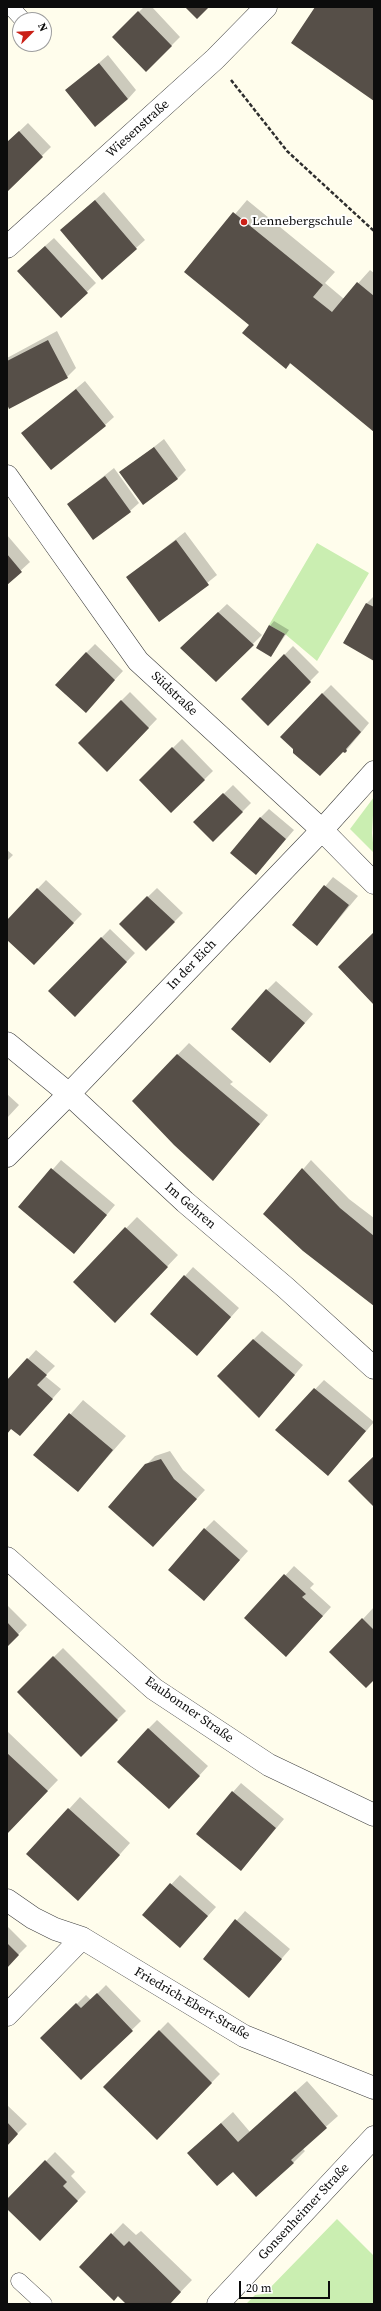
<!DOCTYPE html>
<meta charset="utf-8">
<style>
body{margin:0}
#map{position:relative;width:381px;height:2311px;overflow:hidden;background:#fffdec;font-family:"Source Serif 4",serif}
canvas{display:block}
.frame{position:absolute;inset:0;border:8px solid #0c0c0c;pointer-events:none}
.north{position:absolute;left:12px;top:12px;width:40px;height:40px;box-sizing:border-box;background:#fff;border:1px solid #9e9e9e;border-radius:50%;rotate:66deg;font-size:11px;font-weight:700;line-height:16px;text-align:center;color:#0c0c0c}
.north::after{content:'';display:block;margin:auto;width:14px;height:18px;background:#ca2017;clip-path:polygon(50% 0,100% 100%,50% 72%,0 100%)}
.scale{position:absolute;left:239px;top:2281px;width:91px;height:18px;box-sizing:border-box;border:2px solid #0c0c0c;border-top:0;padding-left:5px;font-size:12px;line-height:14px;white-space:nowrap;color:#0c0c0c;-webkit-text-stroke:3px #fff;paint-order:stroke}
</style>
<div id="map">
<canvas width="381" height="2311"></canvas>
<div class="frame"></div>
<div class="north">N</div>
<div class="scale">20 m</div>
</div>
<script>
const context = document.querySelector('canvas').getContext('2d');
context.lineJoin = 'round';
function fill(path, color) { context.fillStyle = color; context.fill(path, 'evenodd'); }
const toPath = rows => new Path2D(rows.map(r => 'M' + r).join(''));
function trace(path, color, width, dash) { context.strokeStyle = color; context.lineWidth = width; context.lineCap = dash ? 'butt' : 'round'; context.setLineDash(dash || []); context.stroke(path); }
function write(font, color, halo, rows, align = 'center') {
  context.font = font + ' "Source Serif 4",serif'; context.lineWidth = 4; context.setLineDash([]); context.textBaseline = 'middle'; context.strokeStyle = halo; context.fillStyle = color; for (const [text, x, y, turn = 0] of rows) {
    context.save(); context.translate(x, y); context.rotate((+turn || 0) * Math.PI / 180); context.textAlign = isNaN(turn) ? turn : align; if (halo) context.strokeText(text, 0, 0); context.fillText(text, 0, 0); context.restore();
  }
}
fill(toPath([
 [317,543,369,573,317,661,285,634,269,625],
 [374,797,372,833,374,853,350,829],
 [337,2219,374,2256,374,2304,246,2304,255,2295,264,2294]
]), '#caeeb1');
fill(toPath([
 [144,7,152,7,180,37,146,71,113,37],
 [108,55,136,90,128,99,67,91],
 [28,123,51,147,7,190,7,143],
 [104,192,145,240,136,248,70,222],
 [247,200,335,272,325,283,344,299,370,270,374,273,374,430,291,363,286,368,250,325,186,272],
 [54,238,96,283,61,317,27,262],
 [57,331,76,368,67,377,7,402,7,358],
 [85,381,114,417,105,425,23,433],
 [164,439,186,470,177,479,121,473],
 [114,468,139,503,130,511,69,504],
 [185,532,217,575,160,621,128,577],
 [7,535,30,562,7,583],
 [374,596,374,660,344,643,367,603],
 [227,604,262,635,216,680,190,639],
 [274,621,289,630,271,656,270,626],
 [95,644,123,671,94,702,86,653],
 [293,646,319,672,268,724,242,699],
 [331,685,369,723,345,752,322,694],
 [130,692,157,719,107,771,79,743],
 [182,739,213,771,171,812,140,780],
 [233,785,251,803,213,841,195,822],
 [269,809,294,830,256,874,260,818],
 [7,850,13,855,7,861],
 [333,877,358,896,317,945,293,925],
 [46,880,82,914,42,955,7,939,7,921],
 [157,888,183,913,146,950,120,924],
 [110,929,135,953,75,1015,49,991],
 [276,981,313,1014,270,1062,267,990],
 [189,1043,233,1082,230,1084,268,1115,213,1180,133,1101],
 [7,1094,19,1105,7,1118],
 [61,1160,115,1205,82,1244,20,1207],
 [311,1160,349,1199,374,1218,374,1305,265,1214],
 [137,1217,178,1255,126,1310,74,1282],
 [193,1267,239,1308,206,1345,185,1276],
 [262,1331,303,1365,259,1417,253,1340],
 [36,1350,55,1366,45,1376,61,1389,28,1426,11,1428,7,1432,7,1382],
 [324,1380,374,1422,328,1475,276,1430],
 [83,1400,126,1436,78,1491,35,1455],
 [170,1451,183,1470,205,1490,161,1537,146,1465,155,1456],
 [214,1520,248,1551,212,1591,205,1529],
 [294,1566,314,1584,310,1588,331,1607,295,1647,246,1618],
 [7,1605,27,1625,7,1646],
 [374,1607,374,1679,363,1619],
 [63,1648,126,1711,81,1755,18,1692],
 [157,1720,208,1766,178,1799,148,1729],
 [7,1731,58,1780,7,1833],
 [241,1783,284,1819,241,1870,233,1792],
 [80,1797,130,1843,89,1889,28,1854],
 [180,1875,216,1907,188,1938,143,1915],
 [245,1911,290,1949,249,1996,204,1958],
 [7,1926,27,1946,7,1966],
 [106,1985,141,2021,81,2079,42,2038,86,1995,91,2000],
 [168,2022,220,2074,157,2138,104,2087],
 [307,2081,338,2116,302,2148,305,2151,294,2162,256,2196,233,2170,200,2142,233,2112,250,2132],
 [7,2105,27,2124,7,2144],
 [55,2152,75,2172,71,2176,86,2192,40,2239,7,2207,7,2201],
 [123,2223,136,2235,141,2231,192,2280,169,2304,127,2304,81,2267]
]), '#0003');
fill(toPath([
 [185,7,209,7,197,19],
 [315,7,374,7,374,101,291,43],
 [138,11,172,46,146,72,112,37],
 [99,63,128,99,95,127,65,90],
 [19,131,43,157,7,192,7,142],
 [95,200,137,249,102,280,60,230],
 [233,212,323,285,313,297,332,312,357,282,374,296,374,432,290,363,286,369,242,333,249,325,184,272],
 [45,246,88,293,61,318,17,271],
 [48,340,68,378,9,409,7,404,7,361],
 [76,389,106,426,51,470,21,433],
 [154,447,178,479,143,505,119,472],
 [105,476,131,512,93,540,67,504],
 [176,540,209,585,159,622,126,577],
 [7,554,22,572,7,585],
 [366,603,374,607,374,661,343,643],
 [218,612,254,645,216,682,180,648],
 [269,625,285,634,271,657,256,648],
 [86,652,115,680,86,713,55,685],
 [284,654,311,682,268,726,241,699],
 [322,693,361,732,346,749,347,751,345,753,343,752,320,776,293,753,293,749,280,737],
 [121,700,149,728,107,772,78,743],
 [172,747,205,780,171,813,139,780],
 [223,793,243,812,213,842,193,822],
 [260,817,286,839,256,875,230,853],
 [324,885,349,905,317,946,292,925],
 [37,888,74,923,34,965,7,940,7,920],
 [147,896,175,922,146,951,119,924],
 [374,932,374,1005,338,967],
 [101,937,127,962,75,1017,48,991],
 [266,989,305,1023,270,1063,231,1029],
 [177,1054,260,1124,213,1181,174,1145,132,1101],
 [51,1168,107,1215,74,1254,18,1207],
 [302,1168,340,1208,374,1236,374,1306,303,1251,263,1214],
 [125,1227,168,1267,115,1323,73,1282],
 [184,1275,231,1317,197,1356,150,1314],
 [253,1339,295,1375,259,1418,217,1376],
 [27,1358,47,1375,37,1385,53,1399,20,1436,11,1429,7,1434,7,1380],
 [314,1388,366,1431,328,1476,275,1430],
 [69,1413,113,1450,78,1492,33,1455],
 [374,1456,374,1507,348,1481],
 [161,1459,174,1479,197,1499,153,1547,108,1507,145,1464],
 [204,1528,240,1560,204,1601,168,1570],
 [284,1574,306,1594,302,1597,323,1616,286,1657,244,1618],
 [362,1618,374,1630,374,1680,366,1688,329,1652],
 [7,1622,19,1635,7,1647],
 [53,1656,118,1720,81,1757,17,1692],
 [148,1728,200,1776,169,1809,117,1762],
 [7,1753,48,1791,7,1834],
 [232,1791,276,1828,241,1871,196,1834],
 [68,1808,120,1855,78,1901,26,1854],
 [170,1883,208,1916,180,1948,142,1915],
 [235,1919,282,1959,249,1998,203,1959],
 [7,1943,19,1955,7,1968],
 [97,1993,133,2031,81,2080,40,2038,76,2003,81,2008],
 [159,2030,212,2083,157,2140,103,2087],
 [295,2091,327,2128,291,2160,294,2163,256,2197,233,2172,217,2186,187,2153,221,2123,238,2142],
 [7,2122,18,2134,7,2146],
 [45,2160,67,2182,63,2186,78,2201,40,2241,7,2209,7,2199],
 [111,2233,124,2246,129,2241,181,2292,170,2304,126,2304,118,2296,114,2301,79,2267]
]), '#564f48');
const lane = toPath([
 [11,7,21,18],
 [19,2281,44,2304]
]);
const street = toPath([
 [7,247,215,59,266,7],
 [7,476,138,661,322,830,374,883],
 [7,1043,69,1094,185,1202,286,1288,374,1368],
 [7,1156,69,1094,322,830,374,772],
 [7,1558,154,1689,269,1765,374,1815],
 [7,1900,33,1918,55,1929,82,1938,244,2036,374,2088],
 [7,2015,82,1938],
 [218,2304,374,2137]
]);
trace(lane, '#3f3f3f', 17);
trace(street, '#3f3f3f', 23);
trace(toPath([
 [231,80,287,151,374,231]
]), '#2e2e2e', 2.5, [4, 2]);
trace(lane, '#fff', 16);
trace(street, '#fff', 22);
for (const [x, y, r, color] of [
 [244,222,4,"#ca2017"]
]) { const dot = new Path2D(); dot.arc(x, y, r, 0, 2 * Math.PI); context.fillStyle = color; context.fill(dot); trace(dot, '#fff', 1.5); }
write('13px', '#0c0c0c', '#fff', [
 ["Wiesenstraße",138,129,-42],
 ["Südstraße",174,694,43],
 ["In der Eich",192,965,-46],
 ["Im Gehren",190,1206,41],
 ["Eaubonner Straße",189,1710,35],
 ["Friedrich-Ebert-Straße",192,2004,30],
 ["Gonsenheimer Straße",304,2212,-47]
]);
write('13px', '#0c0c0c', '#fff', [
 ["Lennebergschule",252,222]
], 'left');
</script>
